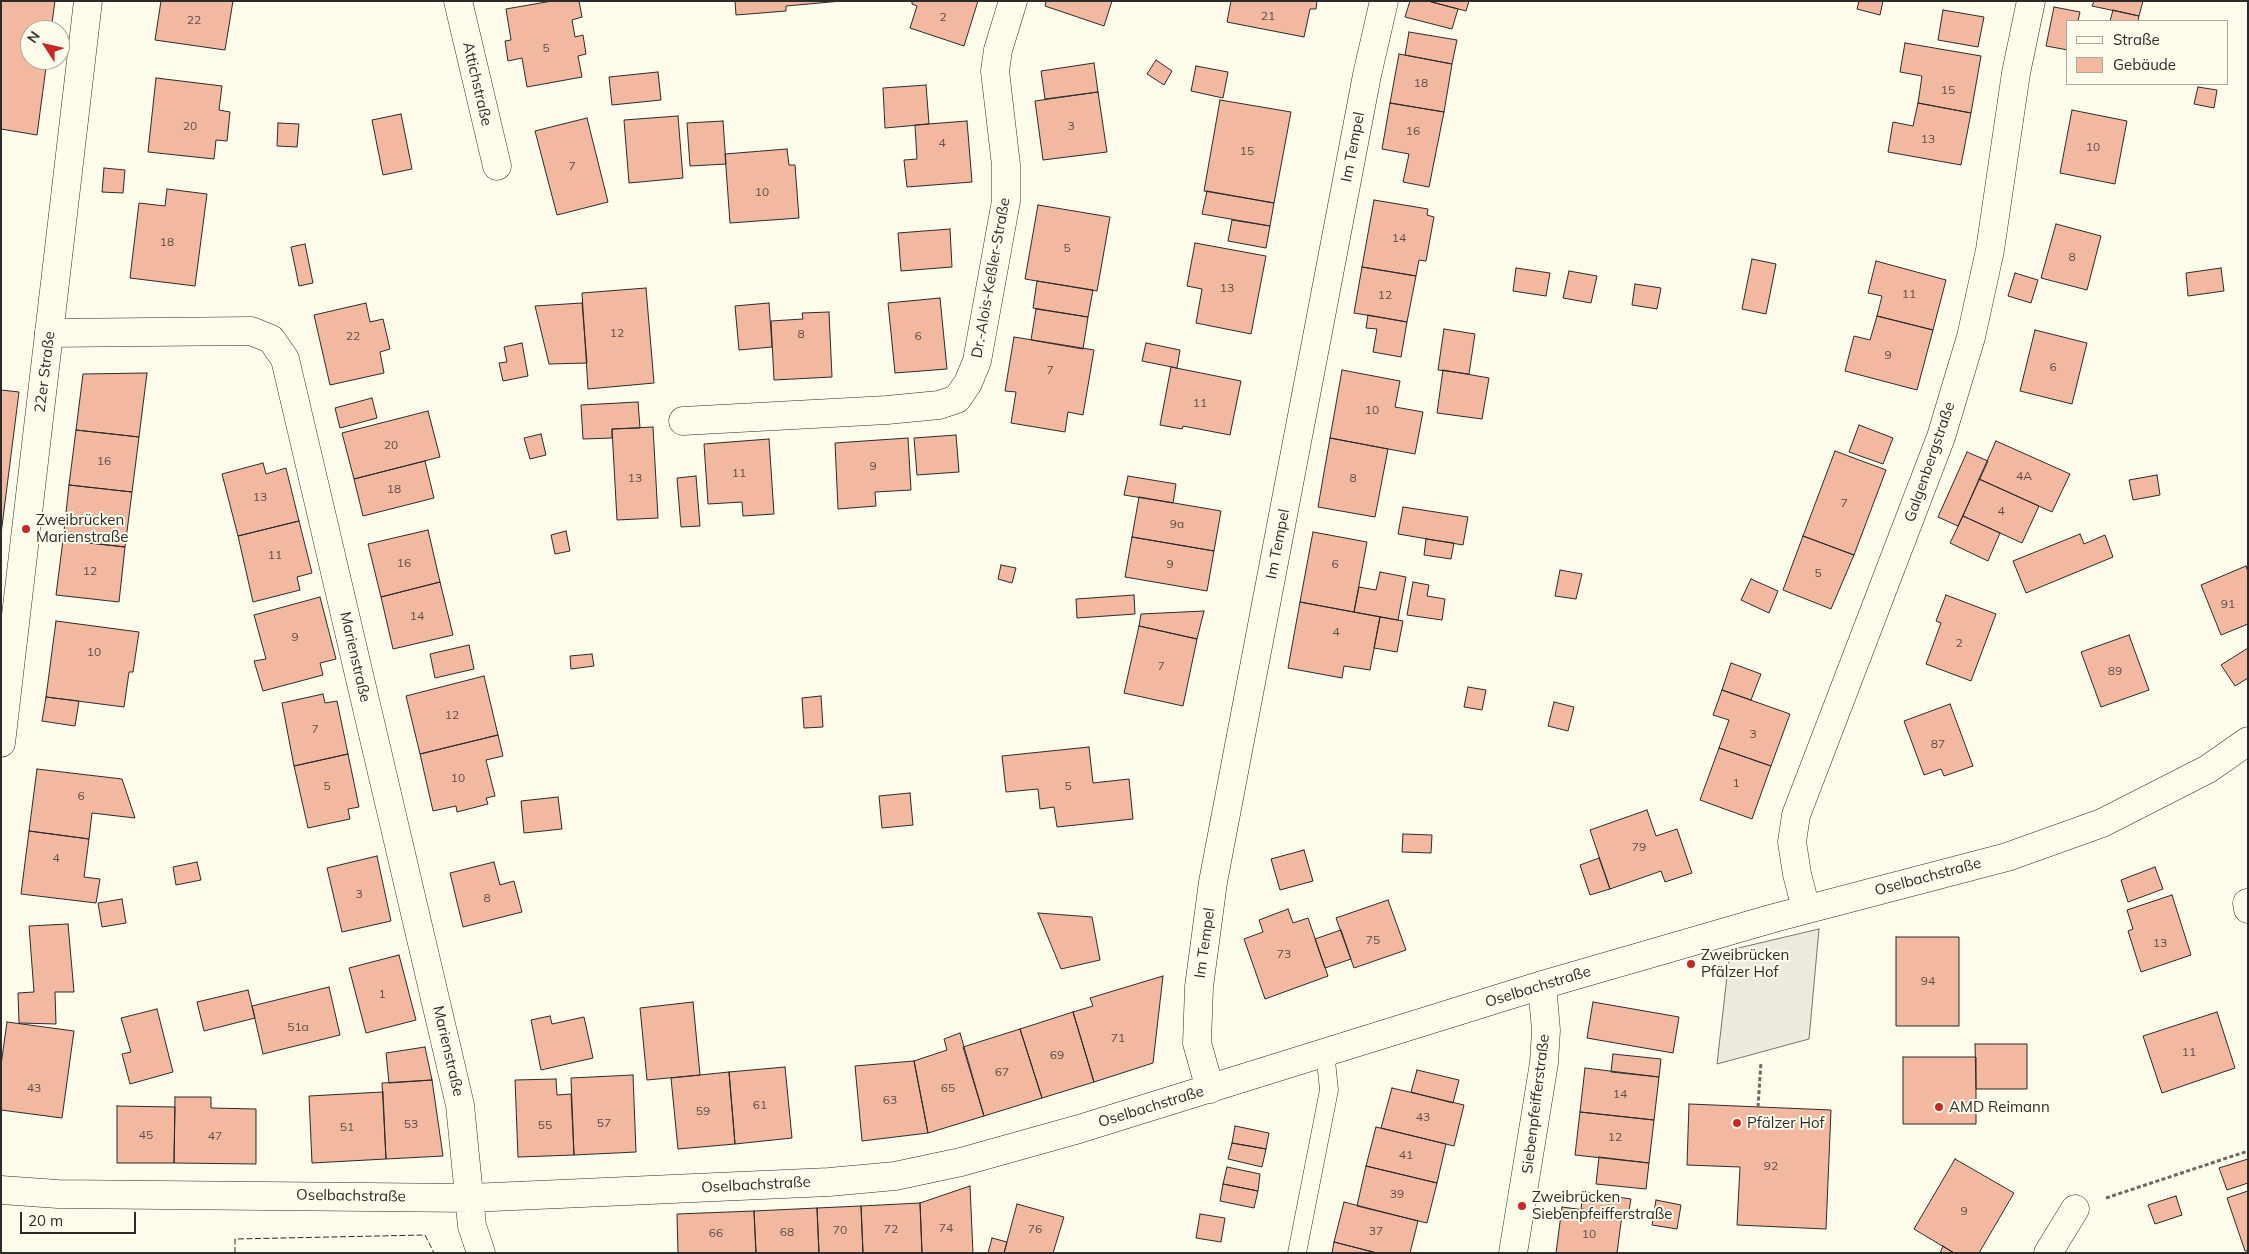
<!DOCTYPE html>
<meta charset="utf-8">
<style>
body{margin:0}
#map{position:relative;width:2249px;height:1254px;overflow:hidden;background:#fdfbea;font-family:Mulish,sans-serif}
canvas{display:block}
.frame{position:absolute;inset:0;border:2px solid #2b2b2b;pointer-events:none}
.legend{position:absolute;left:2066px;top:20px;width:162px;height:65px;box-sizing:border-box;background:#fdfbea;border:1px solid #a9a89e;margin:0;padding:6px 9px;list-style:none;font-size:15px;color:#2b2b2b}
.legend li{display:flex;align-items:center;gap:10px;height:25px}
.legend b{width:25px;border:1px solid #a9a89e}
.north{position:absolute;left:20px;top:20px;width:50px;height:50px;box-sizing:border-box;background:#fdfbea;border:1px solid #a9a89e;border-radius:50%;rotate:305deg;font-size:14px;font-weight:700;line-height:20px;text-align:center;color:#2b2b2b}
.north::after{content:'';display:block;margin:auto;width:18px;height:22px;background:#c62828;clip-path:polygon(50% 0,100% 100%,50% 72%,0 100%)}
.scale{position:absolute;left:20px;top:1212px;width:116px;height:22px;box-sizing:border-box;border:2px solid #2b2b2b;border-top:0;padding-left:6px;font-size:15px;line-height:18px;white-space:nowrap;color:#2b2b2b;-webkit-text-stroke:4px #fdfbea;paint-order:stroke}
</style>
<div id="map">
<canvas width="2249" height="1254"></canvas>
<div class="frame"></div>
<ul class="legend">
<li><b style="height:6px;background:#fdfbea"></b>Straße</li>
<li><b style="height:14px;background:#f2b8a0"></b>Gebäude</li>
</ul>
<div class="north">N</div>
<div class="scale">20 m</div>
</div>
<script>
const context = document.querySelector('canvas').getContext('2d');
context.lineJoin = 'round';
function fill(path, color) { context.fillStyle = color; context.fill(path, 'evenodd'); }
const toPath = rows => new Path2D(rows.map(r => 'M' + r).join(''));
function trace(path, color, width, dash) { context.strokeStyle = color; context.lineWidth = width; context.lineCap = dash ? 'butt' : 'round'; context.setLineDash(dash || []); context.stroke(path); }
function write(font, color, halo, rows, align = 'center') {
  context.font = font + ' Mulish,sans-serif'; context.lineWidth = 4; context.setLineDash([]); context.textBaseline = 'middle'; context.strokeStyle = halo; context.fillStyle = color; for (const [text, x, y, turn = 0] of rows) {
    context.save(); context.translate(x, y); context.rotate((+turn || 0) * Math.PI / 180); context.textAlign = isNaN(turn) ? turn : align; if (halo) context.strokeText(text, 0, 0); context.fillText(text, 0, 0); context.restore();
  }
}
const parking = toPath([
 [1819,929,1809,1039,1717,1064,1730,950,1819,929]
]);
fill(parking, '#eceadb');
trace(parking, '#74746e', 1);
const building = toPath([
 [1,1,55,1,51,30,30,30,30,60,47,60,37,135,1,129,1,1],
 [161,1,233,1,225,50,155,40,161,1],
 [552,1,579,1,582,17,572,20,575,37,583,35,586,54,578,56,582,77,527,87,522,58,508,61,505,41,511,40,506,9,552,1],
 [735,1,842,1,786,6,786,11,736,15,735,1],
 [912,1,978,1,964,46,910,28,917,6,912,4,912,1],
 [1046,1,1112,1,1104,26,1045,6,1046,1],
 [1231,1,1317,1,1316,9,1310,9,1304,37,1227,22,1231,1],
 [1410,1,1428,1,1458,9,1452,29,1405,17,1410,1],
 [1428,1,1469,1,1466,11,1428,1],
 [1859,1,1883,1,1880,15,1857,9,1859,1],
 [2094,1,2143,1,2139,16,2092,6,2094,1],
 [2054,7,2080,12,2078,21,2068,21,2068,50,2046,46,2054,7],
 [1943,10,1984,17,1978,47,1938,40,1943,10],
 [2113,10,2139,16,2138,21,2110,21,2113,10],
 [1409,32,1457,40,1452,64,1405,55,1409,32],
 [1905,43,1981,56,1971,113,1918,103,1922,76,1900,72,1905,43],
 [1399,54,1452,64,1444,112,1390,103,1399,54],
 [1156,60,1172,71,1164,85,1147,74,1156,60],
 [1094,63,1098,92,1045,99,1041,71,1094,63],
 [1196,66,1228,72,1223,98,1191,91,1196,66],
 [658,72,661,100,612,105,609,77,658,72],
 [156,78,222,86,219,110,230,112,227,141,216,140,214,159,148,152,156,78],
 [926,85,929,124,885,128,883,88,926,85],
 [2198,87,2217,90,2214,108,2194,104,2198,87],
 [1098,92,1107,152,1043,160,1035,101,1098,92],
 [1220,100,1291,112,1274,203,1204,191,1220,100],
 [1390,103,1444,112,1429,187,1403,182,1409,154,1382,149,1390,103],
 [1918,103,1971,113,1961,165,1888,152,1893,122,1913,126,1918,103],
 [2072,110,2127,121,2115,184,2060,173,2072,110],
 [401,114,412,169,383,175,372,120,401,114],
 [678,116,683,178,629,183,624,120,678,116],
 [587,118,608,202,557,215,535,131,587,118],
 [723,121,726,164,690,166,687,123,723,121],
 [967,121,972,182,907,187,904,160,917,159,915,125,967,121],
 [278,123,299,124,297,147,277,146,278,123],
 [787,149,789,165,795,165,799,218,730,223,725,154,787,149],
 [104,168,125,170,123,193,102,192,104,168],
 [167,189,207,194,195,286,130,278,139,203,165,206,167,189],
 [1207,191,1274,203,1270,226,1202,214,1207,191],
 [1374,200,1428,209,1427,215,1434,217,1426,261,1419,260,1416,276,1362,267,1374,200],
 [1038,205,1110,217,1097,291,1025,279,1038,205],
 [1232,220,1270,226,1266,248,1228,241,1232,220],
 [2056,224,2101,236,2087,290,2041,278,2056,224],
 [950,229,952,267,901,271,898,233,950,229],
 [1195,243,1266,256,1251,334,1196,323,1202,289,1187,286,1195,243],
 [305,244,313,283,299,286,291,247,305,244],
 [1752,259,1776,264,1766,314,1742,309,1752,259],
 [1876,261,1946,280,1933,330,1877,316,1882,296,1868,293,1876,261],
 [1362,267,1416,276,1407,322,1354,313,1362,267],
 [1516,268,1550,273,1546,296,1513,291,1516,268],
 [2221,268,2224,291,2188,296,2186,273,2221,268],
 [1569,271,1597,276,1591,303,1563,298,1569,271],
 [2015,273,2038,280,2031,303,2008,296,2015,273],
 [1037,281,1093,290,1088,317,1033,308,1037,281],
 [1635,284,1661,288,1657,309,1632,305,1635,284],
 [646,288,654,383,588,389,582,293,646,288],
 [940,298,947,369,895,373,888,303,940,298],
 [366,303,370,322,383,319,390,349,380,352,384,373,330,385,314,315,366,303],
 [582,303,587,363,549,364,535,306,582,303],
 [769,303,772,347,739,350,735,306,769,303],
 [1036,309,1088,317,1083,349,1031,340,1036,309],
 [829,312,832,377,774,380,771,321,803,319,802,313,829,312],
 [1368,315,1407,322,1401,357,1373,352,1377,329,1366,328,1368,315],
 [1877,316,1933,330,1917,390,1845,371,1854,336,1870,340,1877,316],
 [1444,329,1475,334,1469,374,1438,370,1444,329],
 [2035,330,2087,343,2072,404,2020,391,2035,330],
 [1014,337,1094,350,1083,415,1068,412,1065,432,1011,423,1016,392,1005,391,1014,337],
 [522,343,528,376,503,381,499,363,507,362,504,347,522,343],
 [1146,343,1180,350,1177,368,1142,361,1146,343],
 [1171,367,1241,381,1230,435,1183,426,1182,429,1160,425,1171,367],
 [1342,370,1400,381,1395,407,1423,412,1415,454,1330,438,1342,370],
 [1443,370,1489,378,1482,419,1437,413,1443,370],
 [147,373,139,437,76,430,83,374,147,373],
 [1,390,19,392,1,534,1,390],
 [372,398,377,418,340,428,335,408,372,398],
 [638,402,640,428,612,429,612,438,583,439,581,405,638,402],
 [428,411,440,457,354,479,342,433,428,411],
 [1859,425,1893,438,1883,464,1849,452,1859,425],
 [653,427,658,518,617,520,612,429,653,427],
 [76,430,139,437,132,492,69,485,76,430],
 [541,434,546,455,530,459,524,438,541,434],
 [956,435,959,472,917,475,914,438,956,435],
 [908,438,911,490,875,492,876,506,838,509,835,443,908,438],
 [1330,438,1388,449,1375,517,1318,507,1330,438],
 [769,439,774,514,743,516,742,502,708,504,704,444,769,439],
 [1996,441,2070,474,2052,512,1979,479,1996,441],
 [1835,451,1886,470,1854,555,1803,536,1835,451],
 [1967,452,1988,461,1958,526,1938,517,1967,452],
 [425,461,434,498,363,516,354,479,425,461],
 [263,463,266,474,286,468,299,521,238,536,222,474,263,463],
 [2157,475,2160,495,2133,500,2129,480,2157,475],
 [696,476,700,526,681,527,677,478,696,476],
 [1128,476,1176,484,1173,503,1124,495,1128,476],
 [1979,479,2039,506,2022,543,1963,516,1979,479],
 [69,485,132,492,125,547,63,540,69,485],
 [1139,497,1221,511,1214,551,1132,537,1139,497],
 [1403,507,1468,517,1463,545,1398,534,1403,507],
 [1963,516,2000,533,1988,561,1950,543,1963,516],
 [299,521,312,573,297,577,300,590,253,602,238,536,299,521],
 [428,530,440,582,381,597,368,544,428,530],
 [566,531,570,551,555,554,551,535,566,531],
 [1313,532,1367,542,1354,612,1300,602,1313,532],
 [2080,534,2084,544,2105,535,2113,557,2026,593,2013,561,2080,534],
 [1803,536,1854,555,1831,609,1783,590,1803,536],
 [1132,537,1214,551,1207,591,1125,577,1132,537],
 [1426,539,1454,543,1451,559,1424,555,1426,539],
 [63,540,125,547,119,602,56,595,63,540],
 [1001,565,1016,568,1012,583,998,579,1001,565],
 [2246,566,2248,572,2248,624,2221,635,2201,585,2246,566],
 [1560,570,1582,574,1576,599,1555,596,1560,570],
 [1380,572,1406,577,1398,620,1354,612,1359,587,1376,590,1380,572],
 [1751,579,1778,591,1769,613,1741,600,1751,579],
 [440,582,453,635,393,649,381,597,440,582],
 [1413,582,1429,585,1427,596,1445,599,1442,620,1407,615,1413,582],
 [1134,595,1135,614,1077,618,1076,599,1134,595],
 [1946,595,1996,614,1971,681,1926,664,1941,623,1936,621,1946,595],
 [320,597,336,659,320,663,323,675,263,691,254,661,266,659,254,615,320,597],
 [1300,602,1380,617,1370,670,1344,666,1342,678,1288,668,1300,602],
 [1204,611,1197,639,1139,626,1141,614,1204,611],
 [1380,617,1403,621,1397,652,1374,648,1380,617],
 [56,621,139,632,133,672,129,672,124,707,46,697,56,621],
 [1139,626,1197,639,1183,706,1124,693,1139,626],
 [2129,635,2149,690,2101,707,2081,652,2129,635],
 [469,645,474,669,435,678,430,654,469,645],
 [2248,648,2248,678,2235,686,2221,665,2248,648],
 [592,654,594,666,571,669,570,656,592,654],
 [1731,663,1761,674,1751,700,1722,690,1731,663],
 [484,676,498,735,420,754,406,696,484,676],
 [1468,687,1486,690,1482,710,1464,707,1468,687],
 [1722,690,1790,714,1771,766,1719,748,1729,720,1713,715,1722,690],
 [323,694,325,703,337,701,348,754,294,766,282,703,323,694],
 [821,696,823,727,804,728,802,698,821,696],
 [46,697,79,701,75,726,42,721,46,697],
 [1554,702,1574,707,1568,731,1548,726,1554,702],
 [1950,704,1973,766,1944,776,1941,769,1924,775,1904,721,1950,704],
 [498,735,503,756,486,760,495,796,486,798,488,804,457,812,456,806,433,811,420,754,498,735],
 [1089,747,1093,783,1129,779,1133,819,1057,827,1054,807,1040,809,1038,789,1006,792,1002,756,1089,747],
 [1719,748,1771,766,1752,819,1700,800,1719,748],
 [348,754,359,807,348,809,350,819,308,828,294,766,348,754],
 [37,769,122,779,135,818,92,813,89,839,29,831,37,769],
 [910,793,913,825,882,828,879,796,910,793],
 [558,797,562,829,524,833,521,801,558,797],
 [1647,810,1656,836,1677,829,1692,873,1665,882,1661,871,1610,889,1590,830,1647,810],
 [29,831,89,839,84,877,100,879,96,903,21,894,29,831],
 [1403,834,1432,835,1431,853,1402,852,1403,834],
 [1304,850,1313,881,1280,890,1271,859,1304,850],
 [377,856,391,921,342,932,327,868,377,856],
 [1599,858,1610,889,1590,895,1580,865,1599,858],
 [197,862,201,880,176,885,173,867,197,862],
 [494,862,500,885,514,881,522,912,463,927,450,873,494,862],
 [2155,867,2163,889,2128,902,2121,880,2155,867],
 [2172,895,2191,955,2141,972,2128,931,2133,929,2127,910,2172,895],
 [122,899,126,923,102,927,98,903,122,899],
 [1388,900,1406,950,1354,968,1336,918,1388,900],
 [1288,909,1293,923,1308,918,1328,976,1265,999,1244,939,1263,932,1259,920,1288,909],
 [1038,913,1092,917,1100,960,1061,969,1038,913],
 [68,924,74,992,55,992,56,1024,19,1023,18,993,34,992,29,926,68,924],
 [1341,930,1351,959,1325,968,1315,939,1341,930],
 [1896,937,1959,937,1959,1026,1896,1026,1896,937],
 [399,955,416,1020,366,1033,349,968,399,955],
 [1163,976,1153,1063,1094,1082,1073,1012,1093,1006,1090,998,1163,976],
 [329,987,340,1035,263,1054,252,1006,329,987],
 [248,990,255,1018,204,1031,197,1002,248,990],
 [693,1002,700,1075,647,1080,640,1008,693,1002],
 [1593,1002,1679,1017,1673,1053,1587,1038,1593,1002],
 [157,1009,173,1072,130,1084,122,1054,131,1052,121,1018,157,1009],
 [1073,1012,1094,1082,1042,1098,1020,1029,1073,1012],
 [2217,1012,2235,1068,2162,1093,2143,1036,2217,1012],
 [550,1016,552,1024,584,1017,593,1058,541,1070,531,1020,550,1016],
 [7,1022,74,1031,62,1118,1,1110,1,1065,7,1022],
 [1020,1029,1042,1098,984,1116,963,1047,1020,1029],
 [960,1033,984,1116,928,1133,914,1061,947,1050,944,1039,960,1033],
 [1975,1044,2027,1044,2027,1089,1976,1089,1975,1044],
 [425,1047,432,1080,389,1083,386,1053,425,1047],
 [1613,1054,1661,1059,1659,1077,1611,1072,1613,1054],
 [1903,1057,1976,1057,1976,1124,1903,1124,1903,1057],
 [914,1061,928,1133,862,1141,855,1066,914,1061],
 [785,1067,792,1138,735,1144,729,1072,785,1067],
 [1585,1068,1659,1077,1654,1120,1580,1112,1585,1068],
 [1417,1070,1459,1080,1453,1103,1411,1092,1417,1070],
 [729,1072,735,1144,678,1149,671,1078,729,1072],
 [633,1075,636,1152,574,1155,571,1078,633,1075],
 [556,1079,557,1095,571,1094,574,1155,518,1157,515,1080,556,1079],
 [432,1080,443,1156,386,1159,382,1083,432,1080],
 [1392,1088,1464,1105,1454,1146,1381,1128,1392,1088],
 [383,1092,386,1159,312,1163,309,1096,383,1092],
 [175,1097,211,1097,211,1108,256,1109,256,1164,174,1163,175,1097],
 [1689,1104,1831,1110,1826,1229,1737,1225,1740,1167,1687,1165,1689,1104],
 [117,1106,175,1107,174,1163,117,1163,117,1106],
 [1580,1112,1654,1120,1649,1163,1575,1155,1580,1112],
 [1235,1126,1269,1133,1266,1149,1232,1143,1235,1126],
 [1376,1127,1446,1144,1437,1183,1366,1166,1376,1127],
 [1232,1143,1266,1149,1262,1167,1228,1159,1232,1143],
 [1599,1157,1649,1163,1646,1189,1596,1184,1599,1157],
 [1955,1159,2014,1193,1979,1253,1954,1253,1914,1229,1955,1159],
 [2248,1159,2248,1183,2227,1190,2219,1168,2248,1159],
 [1366,1166,1437,1183,1427,1223,1357,1206,1366,1166],
 [1227,1167,1260,1174,1258,1191,1223,1184,1227,1167],
 [1223,1184,1258,1191,1254,1208,1220,1201,1223,1184],
 [970,1186,973,1253,922,1253,920,1203,970,1186],
 [2248,1191,2248,1251,2245,1251,2227,1198,2248,1191],
 [1583,1192,1631,1199,1628,1216,1581,1209,1583,1192],
 [2176,1196,2182,1215,2155,1224,2148,1205,2176,1196],
 [1656,1200,1681,1205,1677,1229,1652,1225,1656,1200],
 [1344,1202,1418,1221,1410,1253,1377,1253,1334,1242,1344,1202],
 [920,1203,922,1253,863,1253,861,1206,920,1203],
 [1017,1204,1064,1217,1053,1253,1004,1253,1017,1204],
 [861,1206,863,1253,819,1253,817,1208,861,1206],
 [1562,1207,1622,1215,1617,1253,1556,1253,1562,1207],
 [817,1208,819,1253,756,1253,754,1211,817,1208],
 [754,1211,756,1253,678,1253,677,1214,754,1211],
 [1200,1214,1225,1218,1221,1242,1196,1238,1200,1214],
 [992,1238,1007,1242,1004,1253,988,1253,992,1238],
 [1334,1242,1377,1253,1332,1253,1334,1242],
 [1943,1246,1954,1253,1940,1253,1943,1246]
]);
fill(building, '#f2b8a0');
trace(building, '#2b2b2b', 1);
const service = toPath([
 [1297,1253,1329,1090,1325,1051]
]);
const minor = toPath([
 [458,1,497,166],
 [49,333,251,331,271,339,285,359,460,1105,472,1226,481,1253],
 [683,421,887,410,939,405,957,399,968,383,977,361,1006,201,1006,165,995,71,998,50,1013,1],
 [2247,903,2248,909],
 [1806,909,1797,874,1792,842,1796,815,1941,437,1971,337,1990,250,2016,73,2031,1],
 [1210,1089,1197,1043,1199,987,1213,882,1367,75,1384,1],
 [1,1190,58,1194,470,1198,829,1182,895,1176,961,1162,1079,1129,1542,985,1774,918,2007,857,2102,823,2208,769,2248,741],
 [1513,1253,1544,1063,1546,1030,1542,985],
 [2048,1253,2075,1209]
]);
const tertiary = toPath([
 [1,743,88,1]
]);
trace(service, '#2b2b2b', 19);
trace(minor, '#2b2b2b', 29);
trace(tertiary, '#2b2b2b', 29);
trace(toPath([
 [1758,1107,1761,1062],
 [2106,1198,2248,1151]
]), '#6a6964', 3, [4, 2.5]);
trace(service, '#fdfbea', 18);
trace(minor, '#fdfbea', 28);
trace(tertiary, '#fdfbea', 28);
trace(toPath([
 [235,1253,235,1239,425,1235,434,1253]
]), '#2b2b2b', 1, [6, 2.5]);
for (const [x, y, r, color] of [
 [26,529,5,"#c62828"],
 [1691,964,5,"#c62828"],
 [1939,1107,5,"#c62828"],
 [1737,1123,5,"#c62828"],
 [1522,1206,5,"#c62828"]
]) { const dot = new Path2D(); dot.arc(x, y, r, 0, 2 * Math.PI); context.fillStyle = color; context.fill(dot); trace(dot, '#fdfbea', 2); }
write('12px', '#5d4e48', null, [
 ["21",1268,16],
 ["2",943,17],
 ["22",194,20],
 ["5",546,48],
 ["18",1421,83],
 ["15",1948,90],
 ["20",190,126],
 ["3",1071,126],
 ["16",1413,131],
 ["13",1928,139],
 ["4",942,143],
 ["10",2093,147],
 ["15",1247,151],
 ["7",572,166],
 ["10",762,192],
 ["14",1399,238],
 ["18",167,242],
 ["5",1067,248],
 ["8",2072,257],
 ["13",1227,288],
 ["11",1909,294],
 ["12",1385,295],
 ["12",617,333],
 ["8",801,334],
 ["22",353,336],
 ["6",918,336],
 ["9",1888,355],
 ["6",2053,367],
 ["7",1050,370],
 ["11",1200,403],
 ["10",1372,410],
 ["20",391,445],
 ["16",104,461],
 ["9",873,466],
 ["11",739,473],
 ["4A",2024,476],
 ["13",635,478],
 ["8",1353,478],
 ["18",394,489],
 ["13",260,497],
 ["7",1844,503],
 ["4",2001,511],
 ["9a",1177,524],
 ["11",275,555],
 ["16",404,563],
 ["9",1170,564],
 ["6",1335,564],
 ["12",90,571],
 ["5",1818,573],
 ["91",2228,604],
 ["14",417,616],
 ["4",1336,632],
 ["9",295,637],
 ["2",1959,643],
 ["10",94,652],
 ["7",1161,666],
 ["89",2115,671],
 ["12",452,715],
 ["7",315,729],
 ["3",1753,734],
 ["87",1938,744],
 ["10",458,778],
 ["1",1736,783],
 ["5",327,786],
 ["5",1068,786],
 ["6",81,796],
 ["79",1639,847],
 ["4",56,858],
 ["3",359,894],
 ["8",487,898],
 ["75",1373,940],
 ["13",2160,943],
 ["73",1284,954],
 ["94",1928,981],
 ["1",382,994],
 ["51a",298,1027],
 ["71",1118,1038],
 ["11",2189,1052],
 ["69",1057,1055],
 ["67",1002,1072],
 ["43",34,1088],
 ["65",948,1088],
 ["14",1620,1094],
 ["63",890,1100],
 ["61",760,1105],
 ["59",703,1111],
 ["43",1423,1117],
 ["57",604,1123],
 ["53",411,1124],
 ["55",545,1125],
 ["51",347,1127],
 ["45",146,1135],
 ["47",215,1136],
 ["12",1615,1137],
 ["41",1406,1155],
 ["92",1771,1166],
 ["39",1397,1194],
 ["9",1964,1211],
 ["74",946,1228],
 ["72",891,1229],
 ["76",1035,1229],
 ["70",840,1230],
 ["37",1376,1231],
 ["68",787,1232],
 ["66",716,1233],
 ["10",1589,1234]
]);
write('15px', '#2b2b2b', '#fdfbea', [
 ["Attichstraße",477,84,77],
 ["Im Tempel",1353,147,-79],
 ["Dr.-Alois-Keßler-Straße",991,278,-80],
 ["22er Straße",45,372,-83],
 ["Galgenbergstraße",1930,462,-71],
 ["Im Tempel",1278,544,-79],
 ["Marienstraße",355,657,77],
 ["Oselbachstraße",1928,877,-15],
 ["Im Tempel",1205,943,-82],
 ["Oselbachstraße",1538,987,-17],
 ["Marienstraße",448,1051,77],
 ["Siebenpfeifferstraße",1536,1104,-83],
 ["Oselbachstraße",1151,1107,-17],
 ["Oselbachstraße",756,1185,-3],
 ["Oselbachstraße",351,1196,1]
]);
write('15px', '#2b2b2b', '#fdfbea', [
 ["Zweibrücken",36,520],
 ["Marienstraße",36,537],
 ["Zweibrücken",1701,955],
 ["Pfälzer Hof",1701,972],
 ["AMD Reimann",1949,1107],
 ["Pfälzer Hof",1747,1123],
 ["Zweibrücken",1532,1197],
 ["Siebenpfeifferstraße",1532,1214]
], 'left');
</script>
